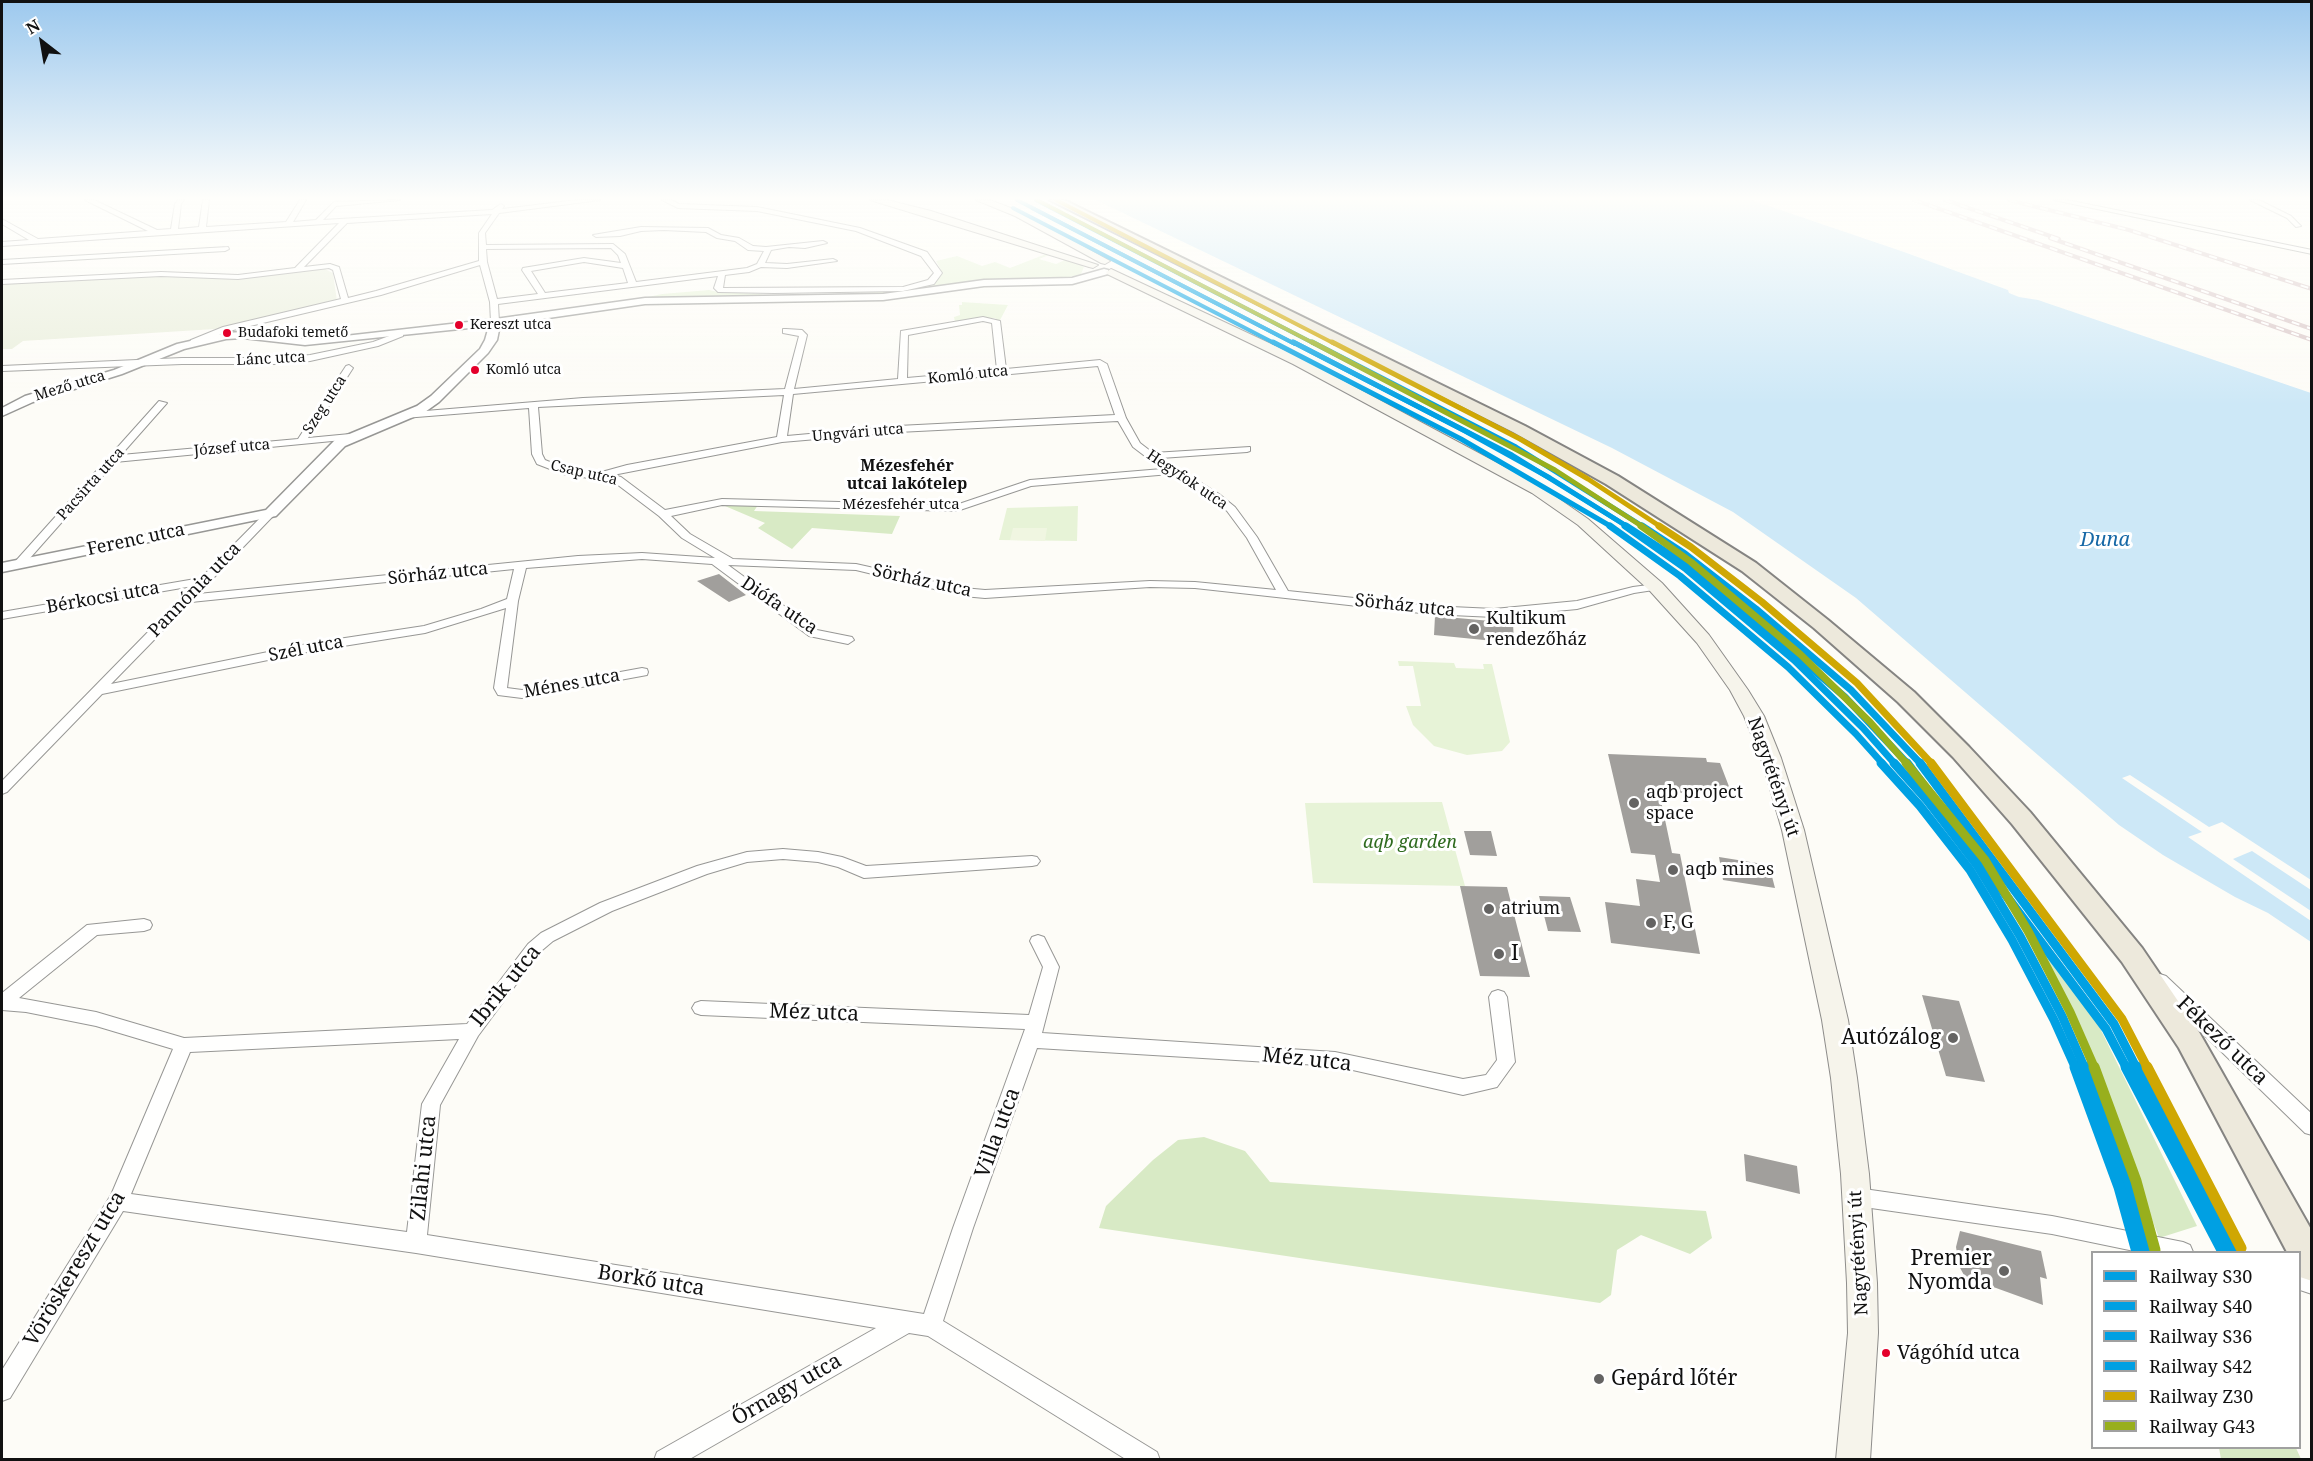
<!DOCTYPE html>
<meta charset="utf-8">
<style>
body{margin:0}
#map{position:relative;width:2313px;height:1461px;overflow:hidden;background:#fdfcf7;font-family:"Noto Serif",serif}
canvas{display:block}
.frame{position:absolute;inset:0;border:3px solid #111;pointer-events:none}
.legend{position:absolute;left:2091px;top:1251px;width:210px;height:198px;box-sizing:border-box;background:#fff;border:2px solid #a0a0a0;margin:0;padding:8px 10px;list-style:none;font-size:18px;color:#111}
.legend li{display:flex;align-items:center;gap:12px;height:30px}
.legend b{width:30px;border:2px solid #a0a0a0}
.north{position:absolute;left:12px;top:12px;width:60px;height:60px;-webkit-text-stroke:4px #fff;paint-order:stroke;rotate:329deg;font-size:16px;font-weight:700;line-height:24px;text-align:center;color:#111}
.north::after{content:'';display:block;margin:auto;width:21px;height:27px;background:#111;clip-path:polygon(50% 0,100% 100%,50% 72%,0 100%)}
</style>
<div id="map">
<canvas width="2313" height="1461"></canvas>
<div class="frame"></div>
<ul class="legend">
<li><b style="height:8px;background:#00a0e3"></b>Railway S30</li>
<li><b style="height:8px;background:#00a0e3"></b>Railway S40</li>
<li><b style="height:8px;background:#00a0e3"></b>Railway S36</li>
<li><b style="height:8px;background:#00a0e3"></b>Railway S42</li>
<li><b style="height:8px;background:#cfa703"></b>Railway Z30</li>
<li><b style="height:8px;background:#98af1d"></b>Railway G43</li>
</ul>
<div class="north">N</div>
</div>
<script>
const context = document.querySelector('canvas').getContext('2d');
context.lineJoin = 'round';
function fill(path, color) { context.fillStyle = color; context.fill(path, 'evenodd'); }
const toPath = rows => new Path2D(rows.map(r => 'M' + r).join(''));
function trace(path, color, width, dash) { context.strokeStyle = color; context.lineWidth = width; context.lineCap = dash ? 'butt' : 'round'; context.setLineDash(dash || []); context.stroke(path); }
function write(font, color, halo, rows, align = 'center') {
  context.font = font + ' "Noto Serif",serif'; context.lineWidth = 6; context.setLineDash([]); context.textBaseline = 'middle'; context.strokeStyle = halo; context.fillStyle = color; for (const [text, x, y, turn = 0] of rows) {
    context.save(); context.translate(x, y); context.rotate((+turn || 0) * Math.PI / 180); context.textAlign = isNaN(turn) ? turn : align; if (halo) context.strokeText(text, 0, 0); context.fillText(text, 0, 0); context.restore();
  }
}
fill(toPath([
 [1046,254,1049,255,1039,259,1056,264,1065,260,1079,264,1084,267,1081,274,1067,278,983,281,890,296,781,297,900,291,925,286,938,280,941,270,936,261,957,256,982,266,995,262,1010,268],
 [709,290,718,292,763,294,751,297,648,300,648,297,662,294],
 [962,302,1008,305,999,322,995,318,989,318,955,322,954,317,960,315,959,305,962,305],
 [1078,506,1077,541,999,540,1007,508],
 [1398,661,1454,663,1456,668,1484,669,1483,664,1492,664,1510,742,1502,751,1467,755,1434,746,1413,725,1406,706,1421,706,1413,666,1399,666],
 [1442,802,1465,886,1313,883,1305,803]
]), '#e7f3d7');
fill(toPath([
 [728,504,758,505,754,511,900,516,892,534,812,528,792,549,758,528,765,523,725,506],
 [2004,899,2097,1022,2197,1226,2159,1238,2078,1022],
 [1204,1137,1245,1151,1270,1182,1706,1211,1712,1238,1690,1254,1641,1235,1617,1250,1611,1295,1600,1303,1099,1228,1106,1206,1153,1160,1178,1140],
 [2219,1448,2296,1448,2301,1459,2221,1459]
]), '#d8eac5');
fill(toPath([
 [323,268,333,273,337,301,215,329,23,341,12,349,2,349,2,284,159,275,214,278]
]), '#e9eedb');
fill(toPath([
 [1013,528,1047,528,1045,541,1010,540]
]), '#f0f6e1');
fill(toPath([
 [1096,200,1751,200,1904,252,2008,290,2009,293,2019,297,2038,300,2311,393,2311,942,2268,913,2235,897,2163,855,2119,825,1856,598,1733,512,1612,448]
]), '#cde8f7');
fill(toPath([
 [2130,775,2209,827,2222,822,2311,880,2311,890,2252,851,2233,859,2311,911,2311,921,2188,837,2202,832,2122,778]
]), '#fdfcf7');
fill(toPath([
 [719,574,746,595,729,602,697,581],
 [1435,616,1513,623,1514,643,1434,635],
 [1608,754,1706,758,1707,762,1720,763,1733,797,1659,791,1672,853,1680,854,1700,954,1611,943,1605,902,1640,906,1636,879,1660,882,1655,855,1631,853],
 [1464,831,1491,831,1497,856,1470,855],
 [1719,857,1769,865,1775,888,1723,880],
 [1460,886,1507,887,1530,977,1480,976],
 [1539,896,1570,897,1581,932,1548,931],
 [1922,995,1959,1001,1985,1082,1946,1076],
 [1744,1154,1797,1166,1800,1194,1746,1181],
 [1960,1231,2041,1251,2047,1279,2040,1277,2043,1305,1985,1284,1986,1291,1970,1286,1959,1266,1956,1247]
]), '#a19f9c');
const minor = toPath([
 [85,200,94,200,157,230,171,229,175,204,178,200,184,200,181,204,178,229,199,227,203,200,209,200,206,227,286,222,300,200,306,200,293,222,316,220,334,202,400,200,336,206,323,220,492,210,501,204,504,206,502,209,578,200,600,200,499,213,485,233,486,245,613,244,625,254,636,282,747,268,757,264,764,251,748,250,735,241,717,238,706,232,664,230,641,231,620,236,596,237,593,235,641,227,708,228,721,235,739,238,753,246,766,247,823,241,827,243,805,248,789,247,771,250,765,263,787,264,833,259,837,261,787,268,761,267,749,272,725,275,723,288,903,287,928,280,934,273,921,256,856,231,757,211,678,208,662,200,671,200,679,204,757,207,860,228,927,252,942,273,934,284,903,291,774,293,718,292,714,288,718,276,498,304,499,322,495,324,491,322,490,302,480,265,381,295,229,331,194,345,190,342,191,340,223,327,341,299,333,270,329,268,238,279,161,276,2,284,2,280,161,272,238,275,295,268,339,223,2,246,2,242,29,240,2,224,2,219,38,239,148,231,85,200],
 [492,214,479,233,479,261,376,291,348,298,339,267,330,264,304,267,347,223,492,214],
 [611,248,618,255,621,263,584,258,523,268,522,270,538,294,497,299,487,262,486,249,611,248],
 [584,262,623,268,628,283,545,293,531,271,584,262],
 [2054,200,2067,200,2312,250,2312,254,2054,200],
 [2250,200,2259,200,2291,216,2301,226,2296,227,2287,218,2250,200],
 [228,247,229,249,225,251,2,264,2,260,228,247],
 [983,317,1000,321,1006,369,1100,360,1107,364,1126,418,1140,443,1153,453,1250,447,1250,451,1247,452,1161,458,1219,494,1235,507,1257,537,1288,591,1430,606,1494,609,1577,601,1633,587,1656,584,1662,587,1660,589,1634,593,1577,609,1494,617,1430,614,1195,588,1150,587,985,598,963,596,856,570,728,565,817,630,852,637,854,640,848,644,809,636,712,564,642,559,526,568,518,601,507,688,522,690,642,668,647,669,648,672,647,675,522,698,498,695,494,688,506,608,425,633,312,651,102,694,7,792,2,794,2,781,193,586,2,619,2,612,201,578,267,511,271,510,276,513,198,594,578,556,642,553,715,558,682,538,659,516,614,482,563,474,537,464,532,454,529,408,404,418,401,417,401,413,583,398,785,389,799,336,783,333,783,329,786,329,802,330,807,335,794,389,898,379,901,331,983,317],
 [983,321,992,323,997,370,907,378,908,335,983,321],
 [1098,366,1115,415,898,426,787,436,793,394,1098,366],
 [784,395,777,437,627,465,598,473,565,468,545,460,542,454,538,407,784,395],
 [1118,421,1133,447,1162,469,1030,480,956,505,722,499,665,510,621,477,613,475,782,442,898,432,1118,421],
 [1170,474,1211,498,1227,511,1247,538,1276,590,1195,582,1150,581,985,590,963,588,856,564,733,559,690,534,671,516,722,505,957,511,1031,486,1170,474],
 [514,569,507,599,481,609,424,626,312,643,111,684,191,602,514,569],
 [400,332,403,332,403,336,378,346,310,361,279,364,182,364,2,371,2,366,182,358,279,358,310,355,373,342,400,332],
 [349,365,353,368,308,438,350,434,355,437,353,439,115,462,23,566,15,566,13,564,159,401,167,403,121,455,298,439,346,366,349,365],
 [783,849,818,852,842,857,866,866,1032,856,1037,857,1040,861,1037,865,1032,866,864,878,838,867,818,862,783,859,747,862,707,874,612,911,553,941,540,952,478,1036,440,1105,427,1235,924,1314,953,1228,1025,1029,701,1015,695,1013,692,1008,695,1003,701,1001,1029,1015,1043,967,1030,941,1032,937,1038,935,1044,937,1059,967,1042,1033,1335,1052,1463,1079,1486,1075,1497,1060,1489,997,1492,992,1498,990,1504,992,1507,997,1515,1062,1497,1087,1463,1095,1335,1066,1037,1048,973,1228,943,1321,1157,1452,1160,1460,1127,1460,928,1336,909,1333,688,1460,654,1460,657,1452,876,1328,416,1253,123,1211,10,1398,2,1401,2,1370,111,1195,173,1049,96,1026,26,1012,2,1010,2,993,87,925,144,919,150,921,152,925,150,929,144,931,97,935,19,998,96,1012,184,1038,467,1024,528,944,541,933,600,903,697,866,747,852,783,849],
 [459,1039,422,1104,407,1232,131,1194,190,1052,459,1039],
 [2160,974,2166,976,2312,1114,2312,1135,2305,1133,2154,986,2152,981,2154,976,2160,974],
 [1857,1188,2052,1216,2183,1242,2190,1245,2193,1252,2139,1252,2052,1234,1857,1206,1850,1203,1847,1197,1850,1191,1857,1188],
 [2300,1270,2312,1274,2312,1294,2300,1290,2300,1270]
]);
const tertiary = toPath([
 [1104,269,1108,270,1108,274,1072,284,984,286,883,300,645,304,500,325,497,340,488,353,439,402,425,412,345,446,276,516,2,572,2,563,266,510,335,440,417,406,431,396,480,349,485,340,489,326,305,345,243,338,226,339,184,349,122,374,33,402,2,416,2,408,25,396,114,370,177,344,226,333,243,332,305,339,336,337,495,319,645,298,883,294,984,280,1072,278,1104,269]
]);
const secondary = toPath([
 [870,200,887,200,931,211,1098,265,1093,268,1089,267,870,200],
 [976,200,990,200,1021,212,1110,261,1105,264,1101,263,1015,216,976,200],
 [1111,269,1301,358,1542,487,1588,519,1662,583,1709,635,1748,690,1764,716,1781,758,1804,830,1848,1020,1857,1078,1869,1174,1877,1283,1878,1333,1870,1460,1836,1460,1848,1333,1847,1283,1841,1174,1831,1078,1822,1020,1782,830,1761,758,1744,716,1730,690,1697,643,1650,591,1578,525,1532,493,1293,364,1107,274,1106,272,1111,269]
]);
const primary = toPath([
 [1050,200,1064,200,1525,426,1618,476,1756,563,1828,620,1914,692,1969,747,2030,812,2142,948,2199,1032,2312,1231,2312,1281,2300,1277,2300,1252,2287,1252,2179,1048,2122,962,2012,824,1953,757,1898,702,1814,628,1742,571,1606,484,1513,432,1050,200]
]);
trace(minor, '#979795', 2);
trace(tertiary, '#979795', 3);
trace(secondary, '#8e8d8b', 2);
trace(primary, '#858482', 4);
fill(minor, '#fffffe');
fill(tertiary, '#fffffe');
fill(secondary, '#f6f4eb');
fill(primary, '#ede9dc');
const rail = toPath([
 [1914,200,2312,340],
 [1945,200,2059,239],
 [2009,200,2129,230,2312,289],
 [2050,238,2312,329]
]);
trace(rail, '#d9c6c7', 4);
trace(rail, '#fff', 2, [8]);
trace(toPath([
 [1036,200,1315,344]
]), '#00a0e3', 4);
trace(toPath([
 [1312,342,1516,447,1644,527]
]), '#00a0e3', 5);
trace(toPath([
 [1642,526,1685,554,1756,609,1851,690,1921,764]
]), '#00a0e3', 7);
trace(toPath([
 [1920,763,2114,1024,2137,1069]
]), '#00a0e3', 9);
trace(toPath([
 [2137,1067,2233,1252]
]), '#00a0e3', 11);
trace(toPath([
 [1017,200,1295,344]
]), '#00a0e3', 4);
trace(toPath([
 [1293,342,1465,431,1550,478,1628,527]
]), '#00a0e3', 5);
trace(toPath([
 [1625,526,1686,569,1794,660,1863,728,1895,764]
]), '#00a0e3', 7);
trace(toPath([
 [1894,763,1927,800,1977,865,2020,936,2062,1016,2085,1069]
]), '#00a0e3', 9);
trace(toPath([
 [2085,1067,2128,1184,2146,1252]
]), '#00a0e3', 11);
trace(toPath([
 [1032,208,1295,344]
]), '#00a0e3', 4);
trace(toPath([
 [1293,342,1512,455,1628,527]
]), '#00a0e3', 5);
trace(toPath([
 [1626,526,1680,561,1750,616,1845,697,1908,764]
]), '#00a0e3', 7);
trace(toPath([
 [1907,763,2106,1029,2127,1069]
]), '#00a0e3', 9);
trace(toPath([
 [2126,1067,2223,1252]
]), '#00a0e3', 11);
trace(toPath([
 [1013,208,1276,344]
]), '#00a0e3', 4);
trace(toPath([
 [1273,342,1461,439,1612,527]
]), '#00a0e3', 5);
trace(toPath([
 [1610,526,1680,576,1788,667,1856,734,1883,764]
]), '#00a0e3', 7);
trace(toPath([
 [1881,763,1920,806,1970,870,2012,940,2054,1020,2076,1069]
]), '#00a0e3', 9);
trace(toPath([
 [2075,1067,2119,1187,2137,1252]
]), '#00a0e3', 11);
trace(toPath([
 [1056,200,1335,344]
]), '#cfa703', 4);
trace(toPath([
 [1332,342,1520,439,1588,479,1661,527]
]), '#cfa703', 5);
trace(toPath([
 [1659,526,1691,547,1762,602,1857,683,1932,764]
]), '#cfa703', 7);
trace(toPath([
 [1931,763,2122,1019,2148,1069]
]), '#cfa703', 9);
trace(toPath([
 [2147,1067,2241,1248]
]), '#cfa703', 11);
trace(toPath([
 [1037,200,1315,344]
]), '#98af1d', 4);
trace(toPath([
 [1312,342,1555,470,1643,527]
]), '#98af1d', 5);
trace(toPath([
 [1641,526,1691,562,1800,654,1870,722,1907,764]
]), '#98af1d', 7);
trace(toPath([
 [1906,763,1985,860,2028,931,2070,1012,2095,1069]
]), '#98af1d', 9);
trace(toPath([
 [2094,1067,2136,1181,2155,1250]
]), '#98af1d', 11);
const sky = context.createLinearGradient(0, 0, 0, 405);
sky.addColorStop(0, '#9dc9ee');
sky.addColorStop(0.49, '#fefefb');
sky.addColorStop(1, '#fefefb00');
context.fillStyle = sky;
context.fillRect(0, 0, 2313, 405);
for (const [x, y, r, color] of [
 [459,325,5,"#e4002b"],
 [227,333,5,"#e4002b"],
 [475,370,5,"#e4002b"],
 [1474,629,6,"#646362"],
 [1634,803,6,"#646362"],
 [1673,870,6,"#646362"],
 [1489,909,6,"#646362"],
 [1651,923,6,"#646362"],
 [1499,954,6,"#646362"],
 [1953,1038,6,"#646362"],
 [2004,1271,6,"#646362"],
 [1886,1353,5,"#e4002b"],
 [1599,1379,6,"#646362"]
]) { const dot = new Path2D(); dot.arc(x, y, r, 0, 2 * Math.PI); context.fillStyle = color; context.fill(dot); trace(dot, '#fff', 2); }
write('14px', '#111', '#fff', [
 ["Kereszt utca",470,325],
 ["Budafoki temető",238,333],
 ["Komló utca",486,370]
], 'left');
write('15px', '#111', '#fff', [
 ["Lánc utca",271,359,-3],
 ["Komló utca",968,375,-6],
 ["Mező utca",70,386,-17],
 ["Szeg utca",325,405,-57],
 ["Ungvári utca",858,433,-5],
 ["József utca",232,448,-5],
 ["Csap utca",584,473,13],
 ["Hegyfok utca",1187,480,34],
 ["Pacsirta utca",91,484,-48],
 ["Mézesfehér utca",901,505]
]);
write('bold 16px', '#111', '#fff', [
 ["Mézesfehér",907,466],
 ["utcai lakótelep",907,484]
]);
write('18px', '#111', '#fff', [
 ["Ferenc utca",136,540,-12],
 ["Sörház utca",438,574,-6],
 ["Sörház utca",922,581,12],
 ["Pannónia utca",195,590,-46],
 ["Bérkocsi utca",103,598,-10],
 ["Diófa utca",779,606,34],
 ["Sörház utca",1405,606,6],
 ["Szél utca",306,649,-11],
 ["Ménes utca",572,684,-10],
 ["Nagytétényi út",1773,777,71],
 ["Nagytétényi út",1859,1253,-93]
]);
write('18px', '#111', '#fff', [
 ["Kultikum",1486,619],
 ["rendezőház",1486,640],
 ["aqb project",1646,793],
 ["space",1646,814],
 ["aqb mines",1685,870],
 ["atrium",1501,909],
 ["F, G",1663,923]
], 'left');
write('italic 18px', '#2f6b1f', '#fff', [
 ["aqb garden",1410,843]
]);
write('italic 20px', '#1768a6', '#fff', [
 ["Duna",2105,540]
]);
write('20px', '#111', '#fff', [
 ["Vágóhíd utca",1897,1353]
], 'left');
write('21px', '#111', '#fff', [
 ["I",1511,954],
 ["Autózálog",1941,1038,"right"],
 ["Premier",1992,1259,"right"],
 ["Nyomda",1992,1283,"right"],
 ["Gepárd lőtér",1611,1379]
], 'left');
write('21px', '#111', '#fff', [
 ["Ibrik utca",506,986,-51],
 ["Méz utca",814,1013,2],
 ["Fékező utca",2222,1041,44],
 ["Méz utca",1307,1060,6],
 ["Villa utca",998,1133,-70],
 ["Zilahi utca",424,1168,-84],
 ["Vöröskereszt utca",75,1269,-59],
 ["Borkő utca",651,1281,9],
 ["Őrnagy utca",787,1390,-30]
]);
</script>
